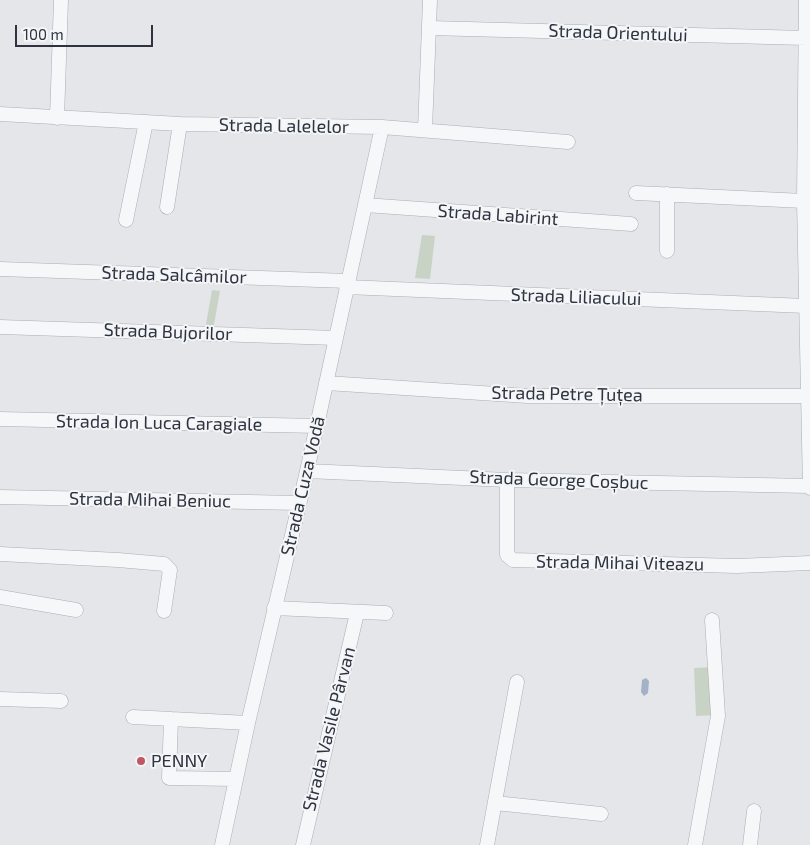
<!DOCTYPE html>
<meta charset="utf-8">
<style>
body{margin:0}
#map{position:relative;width:810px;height:845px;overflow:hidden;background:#e4e6ea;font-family:"Exo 2",sans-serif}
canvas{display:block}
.scale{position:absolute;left:15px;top:25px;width:138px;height:22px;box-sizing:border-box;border:2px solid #2d3340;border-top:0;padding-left:6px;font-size:15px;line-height:18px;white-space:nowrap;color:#2d3340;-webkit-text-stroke:4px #f3f5f7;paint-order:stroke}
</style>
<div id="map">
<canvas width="810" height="845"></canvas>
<div class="scale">100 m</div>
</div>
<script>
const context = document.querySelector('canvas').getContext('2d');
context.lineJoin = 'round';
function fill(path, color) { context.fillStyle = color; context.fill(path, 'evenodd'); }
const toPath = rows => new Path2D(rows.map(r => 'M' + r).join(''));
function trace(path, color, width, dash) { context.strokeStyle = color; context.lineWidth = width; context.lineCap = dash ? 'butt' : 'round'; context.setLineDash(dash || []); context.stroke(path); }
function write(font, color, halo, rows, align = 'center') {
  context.font = font + ' "Exo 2",sans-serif'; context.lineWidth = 4; context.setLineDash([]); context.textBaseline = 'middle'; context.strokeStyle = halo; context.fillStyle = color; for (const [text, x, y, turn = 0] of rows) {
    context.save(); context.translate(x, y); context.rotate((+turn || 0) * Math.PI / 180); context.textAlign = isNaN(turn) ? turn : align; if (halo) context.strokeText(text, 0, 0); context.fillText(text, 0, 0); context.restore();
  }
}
fill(toPath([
 [422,235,435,236,430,279,415,278],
 [212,290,220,291,213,330,205,330],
 [717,667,719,715,696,716,694,668]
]), '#c8d3c6');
fill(toPath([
 [646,678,649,681,648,693,644,696,641,692,642,680]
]), '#a3b2c6');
const minor = toPath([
 [806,0,804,201,810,488],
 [429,28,806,38],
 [0,114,180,124,382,127,568,142],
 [57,118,61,0],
 [425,130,430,0],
 [636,193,804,201],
 [667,194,667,251],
 [365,205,631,224],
 [167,207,180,124],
 [126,220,146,122],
 [0,269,348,281],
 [346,287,806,306],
 [0,327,336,338],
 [326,383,528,396,808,396],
 [0,419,317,426],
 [307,471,507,480,810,486],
 [507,480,507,555,513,560,737,566,810,563],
 [0,497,299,503],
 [0,554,118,560,164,564,170,570,164,611],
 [0,597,76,610],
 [274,608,386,613],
 [0,699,61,701],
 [133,717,171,719],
 [235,779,169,778,171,719,248,723],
 [495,803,601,814],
 [222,845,248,723,307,471,382,127],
 [303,845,357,613],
 [487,845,517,682],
 [695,845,718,716,712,620],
 [750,845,754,811]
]);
trace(minor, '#a9adb4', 15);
trace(minor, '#f6f7f9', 14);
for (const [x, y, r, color] of [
 [141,761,5,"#bf5862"]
]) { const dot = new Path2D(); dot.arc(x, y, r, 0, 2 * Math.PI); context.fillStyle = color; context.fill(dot); trace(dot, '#f3f5f7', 2); }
write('18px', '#2d3340', '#f3f5f7', [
 ["Strada Orientului",618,33,2],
 ["Strada Lalelelor",284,126,1],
 ["Strada Labirint",498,215,4],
 ["Strada Salcâmilor",174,275,2],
 ["Strada Liliacului",576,297,2],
 ["Strada Bujorilor",168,332,2],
 ["Strada Petre Țuțea",567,394,1],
 ["Strada Ion Luca Caragiale",159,423,1],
 ["Strada George Coșbuc",559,480,2],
 ["Strada Cuza Vodă",303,486,-77],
 ["Strada Mihai Beniuc",150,500,1],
 ["Strada Mihai Viteazu",620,563,1],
 ["Strada Vasile Pârvan",329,729,-76]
]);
write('18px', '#2d3340', '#f3f5f7', [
 ["PENNY",151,761]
], 'left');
</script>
